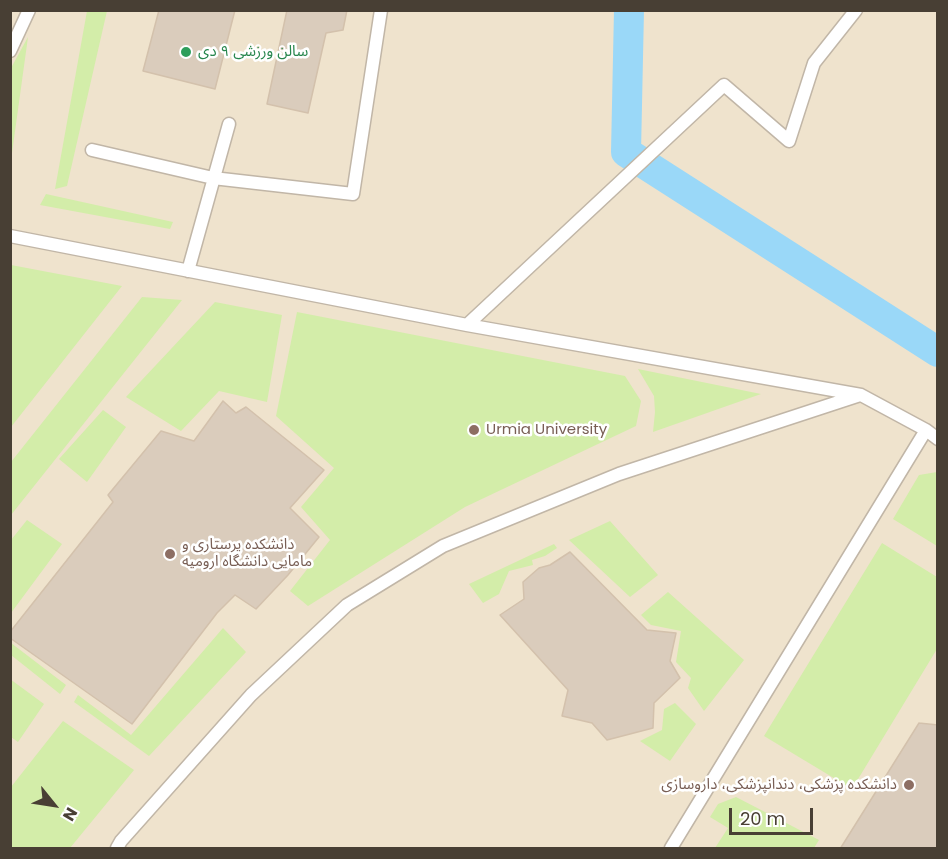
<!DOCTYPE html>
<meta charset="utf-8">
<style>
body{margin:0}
#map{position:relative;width:948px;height:859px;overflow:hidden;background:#f4efe5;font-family:Poppins,sans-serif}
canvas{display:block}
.frame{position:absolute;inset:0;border:12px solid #483f34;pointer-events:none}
.north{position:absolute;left:24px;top:775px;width:60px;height:60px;-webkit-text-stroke:4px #fff;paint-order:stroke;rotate:120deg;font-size:16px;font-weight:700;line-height:24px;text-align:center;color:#483f34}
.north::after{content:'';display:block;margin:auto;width:21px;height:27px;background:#483f34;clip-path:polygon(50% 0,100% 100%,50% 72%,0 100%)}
.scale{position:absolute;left:729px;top:808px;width:84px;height:27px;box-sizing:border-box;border:3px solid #483f34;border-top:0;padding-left:8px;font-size:18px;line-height:21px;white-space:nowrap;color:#483f34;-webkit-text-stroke:4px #fff;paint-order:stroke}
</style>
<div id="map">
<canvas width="948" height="859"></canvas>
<div class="frame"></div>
<div class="north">N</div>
<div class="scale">20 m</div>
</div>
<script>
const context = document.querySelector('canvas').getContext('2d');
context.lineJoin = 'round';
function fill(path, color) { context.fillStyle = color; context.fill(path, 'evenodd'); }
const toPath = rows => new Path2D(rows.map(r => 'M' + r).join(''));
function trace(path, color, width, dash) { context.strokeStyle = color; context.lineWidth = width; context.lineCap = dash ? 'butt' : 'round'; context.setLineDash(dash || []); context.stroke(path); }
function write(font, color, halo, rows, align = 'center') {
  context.font = font + ' Poppins,"Noto Sans Arabic",sans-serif'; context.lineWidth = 5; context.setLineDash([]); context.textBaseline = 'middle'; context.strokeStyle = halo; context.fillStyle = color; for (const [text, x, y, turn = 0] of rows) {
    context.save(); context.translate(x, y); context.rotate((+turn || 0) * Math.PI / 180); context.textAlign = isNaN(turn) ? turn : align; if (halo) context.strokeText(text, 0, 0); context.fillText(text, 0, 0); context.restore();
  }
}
fill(toPath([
 [11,11,937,11,937,848,11,848]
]), '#efe3cd');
fill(toPath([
 [87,11,107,11,67,186,55,189],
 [28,37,12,153,11,153,11,68],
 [46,194,173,222,170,229,40,205],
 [11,265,122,286,11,427,10,265],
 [142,297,182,300,11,515,11,462],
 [215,302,282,315,267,402,219,391,181,431,126,397],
 [297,312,625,376,641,401,636,426,465,507,308,606,290,591,330,540,301,507,334,468,276,416],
 [638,369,761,394,653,432,655,412,654,396],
 [103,410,126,427,87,482,59,459],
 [937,472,938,472,937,546,893,519,919,475],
 [27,520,62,544,11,613,11,540],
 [610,521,658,575,630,597,569,540],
 [882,543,937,577,937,649,852,789,764,736],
 [554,544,557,548,545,556,532,560,533,565,509,571,499,594,483,603,469,584],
 [668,592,744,660,704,711,688,688,691,678,676,662,681,631,651,625,641,615],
 [223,628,246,652,149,756,74,702,78,695,131,735],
 [11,643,66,685,60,694,11,655],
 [10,679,44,704,18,742,11,737],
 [675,703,696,724,670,761,640,741,662,730,664,709],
 [63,721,134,770,70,848,11,848,11,787],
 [736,797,819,840,814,848,715,848,728,828,710,817,718,804]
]), '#d3eda9');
trace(toPath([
 [629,10,626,152,938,352]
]), '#9ad8f8', 30);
const building = toPath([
 [159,10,235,10,215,89,143,71,159,10],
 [287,10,347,10,343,30,326,33,308,113,267,104,287,10],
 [223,401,236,413,246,407,324,470,290,508,319,537,288,575,256,609,235,595,217,613,132,724,10,638,10,632,113,502,108,495,161,431,194,441,223,401],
 [570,552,647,630,676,633,670,661,680,678,654,703,653,728,607,740,592,723,562,716,568,690,500,615,524,599,523,582,539,568,550,565,570,552],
 [919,723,938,725,938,849,840,849,919,723]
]);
fill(building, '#daccbc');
trace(building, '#d3c1ac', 1.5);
const service = toPath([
 [10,51,29,10],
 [92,150,213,178,353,194,381,10],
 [10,236,467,325,861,395,926,430,938,439],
 [188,271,229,124],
 [467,325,724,85,789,141,814,63,856,10],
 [117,848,121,841,251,695,347,605,443,546,619,474,860,395],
 [671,848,926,430]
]);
trace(service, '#c1b6a7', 15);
trace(service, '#fff', 12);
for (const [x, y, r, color] of [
 [186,52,6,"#2e9e5b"],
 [474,430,6,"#8d6e63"],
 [170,554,6,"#8d6e63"],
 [909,785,6,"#8d6e63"]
]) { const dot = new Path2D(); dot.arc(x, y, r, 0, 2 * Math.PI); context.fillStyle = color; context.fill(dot); trace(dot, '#fff', 2); }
write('15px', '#27864d', '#fff', [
 ["سالن ورزشی ۹ دی",198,52]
], 'left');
write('15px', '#785e54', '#fff', [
 ["Urmia University",486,430],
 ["دانشکده پرستاری و",182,545],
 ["مامایی دانشگاه ارومیه",182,562],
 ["دانشکده پزشکی، دندانپزشکی، داروسازی",897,785,"right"]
], 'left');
</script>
